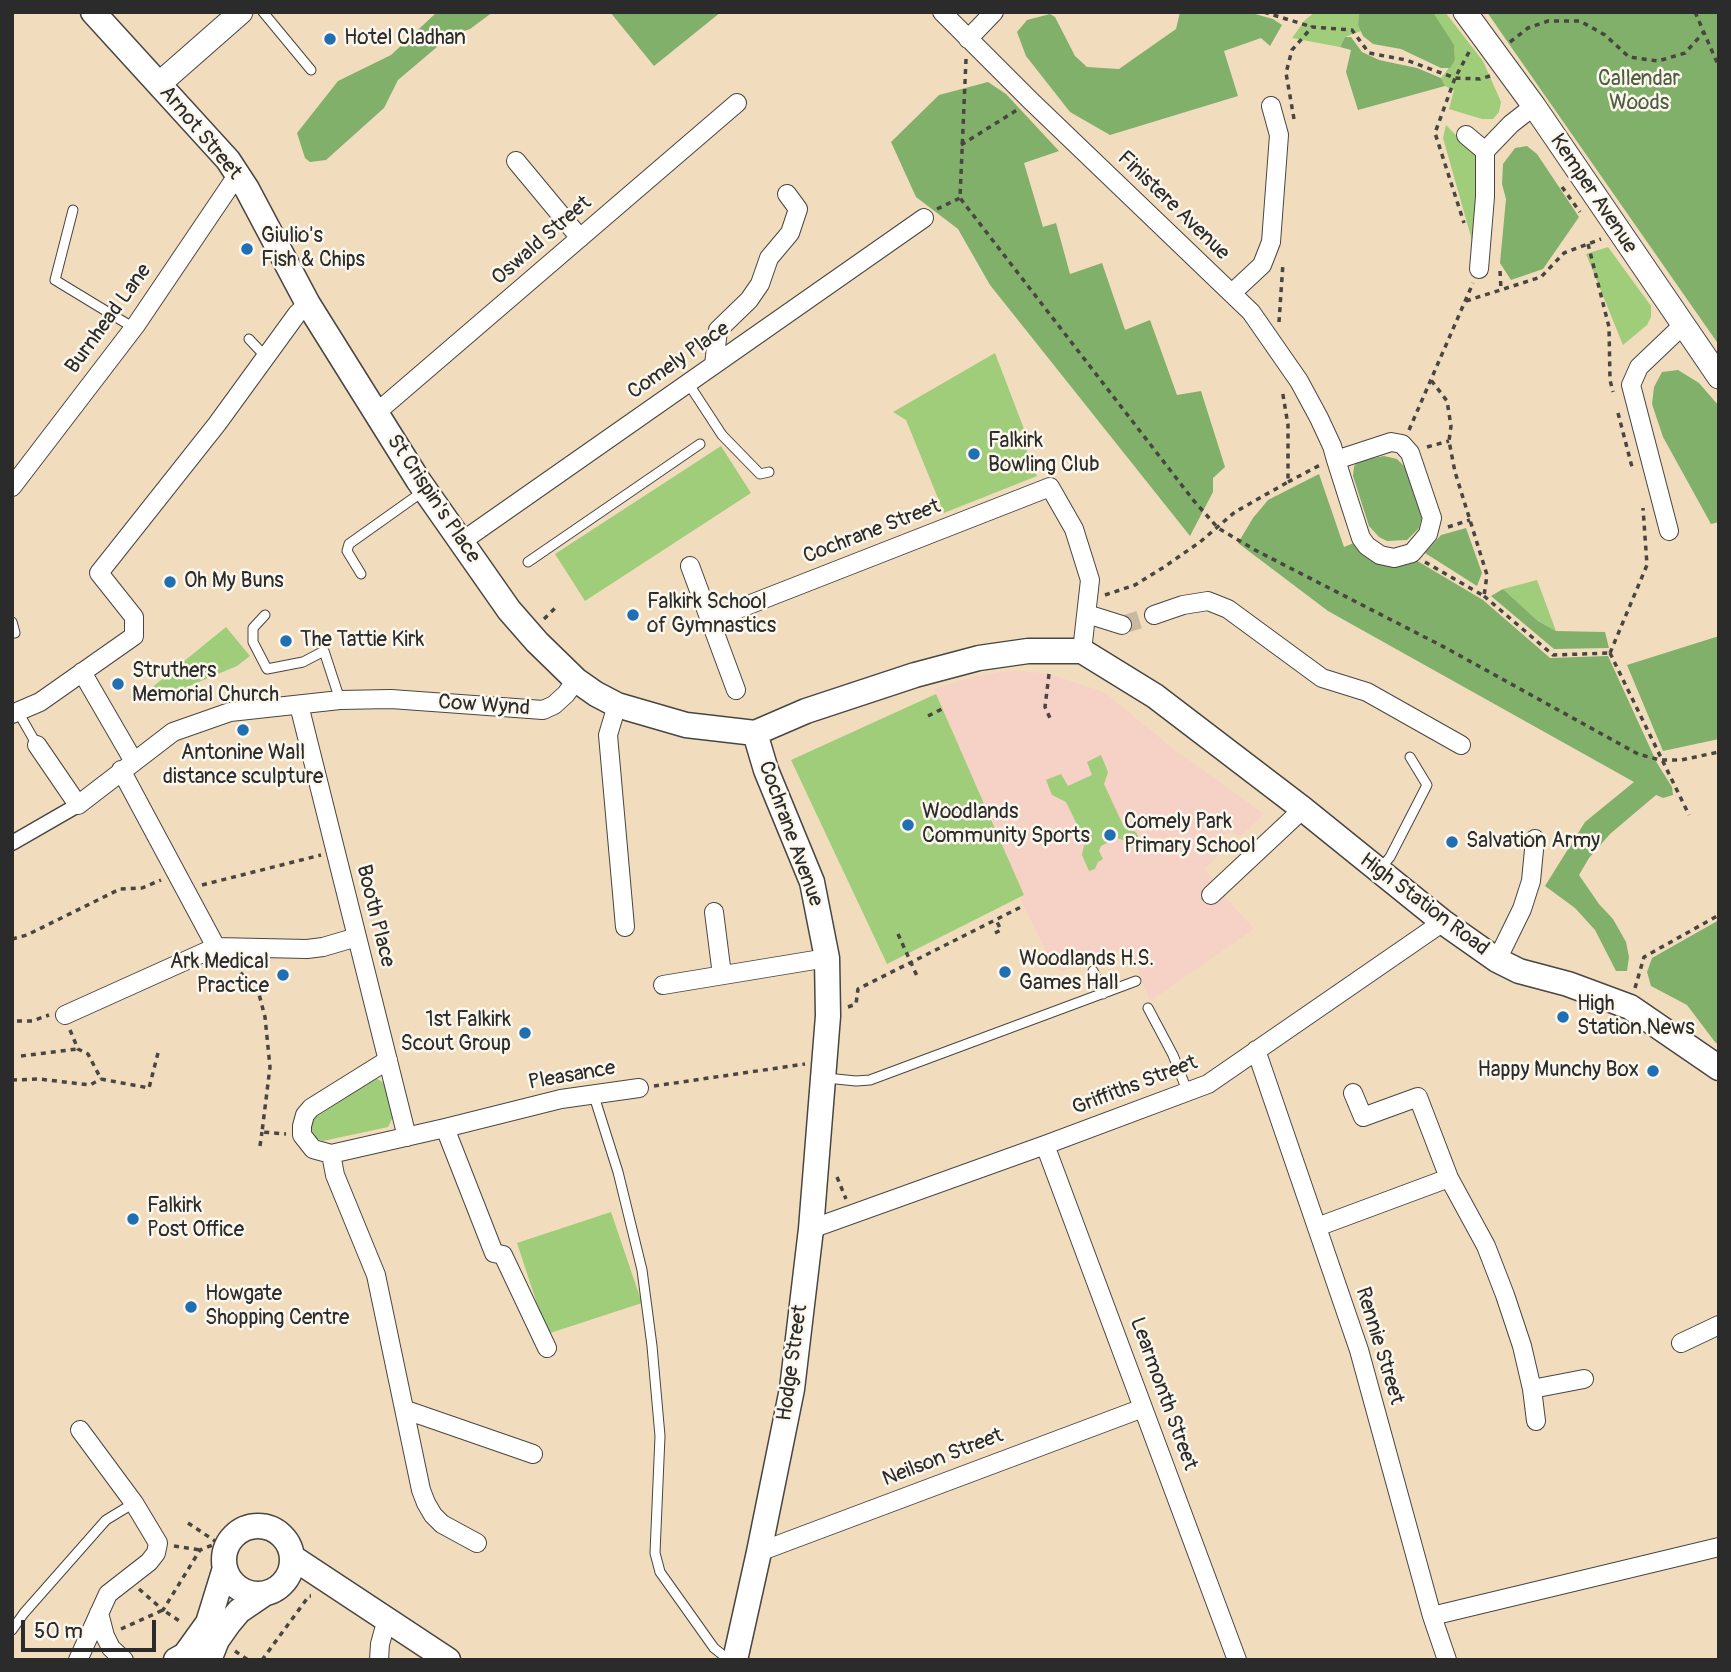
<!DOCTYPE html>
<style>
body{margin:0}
#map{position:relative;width:1731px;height:1672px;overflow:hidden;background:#f2dcbe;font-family:Pangolin,sans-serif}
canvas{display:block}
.frame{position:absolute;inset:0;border:14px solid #2b2b2b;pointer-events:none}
.scale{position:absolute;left:21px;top:1620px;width:135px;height:32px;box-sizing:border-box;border:4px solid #2b2b2b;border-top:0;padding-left:9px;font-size:21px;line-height:24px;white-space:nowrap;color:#2b2b2b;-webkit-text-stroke:5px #fbf7ec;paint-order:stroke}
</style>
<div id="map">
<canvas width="1731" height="1672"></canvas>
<div class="frame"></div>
<div class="scale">50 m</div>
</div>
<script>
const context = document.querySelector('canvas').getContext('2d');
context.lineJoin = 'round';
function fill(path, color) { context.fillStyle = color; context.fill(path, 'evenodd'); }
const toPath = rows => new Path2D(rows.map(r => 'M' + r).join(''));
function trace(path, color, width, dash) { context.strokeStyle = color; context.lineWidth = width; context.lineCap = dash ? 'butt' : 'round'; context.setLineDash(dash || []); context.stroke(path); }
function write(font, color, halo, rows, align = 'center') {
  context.font = font + ' Pangolin,sans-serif'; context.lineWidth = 5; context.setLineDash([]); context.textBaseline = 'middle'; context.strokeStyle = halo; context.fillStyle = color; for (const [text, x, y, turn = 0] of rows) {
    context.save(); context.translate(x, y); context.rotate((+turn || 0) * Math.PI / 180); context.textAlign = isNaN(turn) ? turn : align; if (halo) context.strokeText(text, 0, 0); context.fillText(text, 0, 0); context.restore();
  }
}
fill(toPath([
 [1014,670,1049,674,1104,692,1171,747,1264,814,1241,836,1231,832,1218,837,1214,845,1218,856,1205,869,1213,879,1205,887,1218,903,1224,896,1254,929,1150,1001,1133,957,1123,950,1107,951,1062,971,1054,967,1020,899,1024,895,934,689,977,676]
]), '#f6d1c5');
fill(toPath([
 [1315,12,1359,12,1358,25,1361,31,1345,37,1340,47,1292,38,1305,20],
 [1433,12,1445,12,1483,61,1501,102,1499,112,1493,119,1482,119,1449,109,1454,90,1445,86,1441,78,1455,60,1454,46],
 [1446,125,1480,160,1473,244,1443,138],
 [1608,247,1651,306,1651,317,1647,325,1623,345,1586,254],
 [995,353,1024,429,1019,432,1037,476,944,513,906,420,893,412],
 [721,446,751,493,585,601,555,554],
 [1537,580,1556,631,1538,621,1503,589],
 [226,627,250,656,237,666,158,699,150,689],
 [936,694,1024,895,887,964,791,760],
 [1101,755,1108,772,1104,784,1124,827,1136,832,1143,847,1135,845,1128,848,1123,840,1117,838,1101,846,1099,851,1103,859,1098,862,1095,869,1089,871,1082,855,1085,841,1066,802,1052,795,1046,780,1061,774,1068,786,1092,775,1087,762],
 [376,1078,384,1083,393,1117,388,1127,323,1141,316,1138,312,1131,312,1123,316,1117],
 [611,1212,642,1303,547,1334,517,1243]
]), '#a0cd7a');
fill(toPath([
 [437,12,493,12,470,29,450,36,398,80,384,108,326,160,310,162,305,158,297,133,338,81,391,55],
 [610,12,721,12,654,66],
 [1180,12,1248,12,1273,19,1282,25,1270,46,1261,38,1224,51,1238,96,1110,135,1070,112,1026,56,1017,32,1027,20,1050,14,1055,17,1075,56,1087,67,1119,69,1176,29],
 [1359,12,1433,12,1454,45,1455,60,1450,68,1441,68,1401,49,1373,44,1363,36,1358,25],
 [1487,12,1719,12,1719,345,1509,44],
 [1345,37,1351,37,1362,52,1379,60,1417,68,1441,78,1445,86,1358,110,1346,72,1351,50,1340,47],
 [988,82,1006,94,1059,151,1024,163,1043,227,1056,223,1070,274,1102,263,1125,330,1150,320,1177,395,1201,391,1225,467,1213,478,1213,492,1190,536,990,285,958,229,916,197,891,142,939,95],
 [1527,146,1537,154,1579,217,1543,269,1511,280,1500,263,1506,199,1502,184,1503,164,1515,148],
 [1678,370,1699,383,1719,406,1719,522,1711,524,1663,437,1652,404,1654,387,1662,372],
 [1384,456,1397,459,1406,468,1422,516,1419,528,1407,540,1387,541,1379,537,1369,526,1353,476,1354,466,1358,461],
 [1319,474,1344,547,1356,542,1414,559,1483,600,1550,658,1608,656,1657,763,1672,787,1673,795,1663,798,1656,795,1610,834,1589,858,1579,875,1599,904,1613,919,1626,942,1629,957,1627,971,1616,971,1595,930,1575,908,1545,886,1585,822,1634,782,1328,611,1238,543,1253,518,1268,500],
 [1466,528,1482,573,1477,586,1425,553,1441,535],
 [1503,589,1538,621,1556,631,1605,632,1609,648,1554,649,1491,596],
 [1719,636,1719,739,1663,751,1627,665],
 [1719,920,1719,1045,1715,1042,1687,1005,1651,986,1647,972,1652,958]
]), '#80b06a');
trace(toPath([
 [1122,625,1154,615]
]), '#cab9a1', 18, [18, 9]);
const service = toPath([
 [263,12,311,70],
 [73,210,55,280,134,328],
 [249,339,265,356],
 [688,383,722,435,760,474,769,472],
 [528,562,700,444],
 [361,574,347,551,349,544,425,490],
 [265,615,253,628,253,642,267,669,303,662,324,651,340,700],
 [12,622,15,633,12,633],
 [18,712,37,745],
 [1381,868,1390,857,1427,785,1410,757],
 [1093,971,1103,994],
 [1148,1008,1173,1055,1188,1093],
 [826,1078,856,1081,870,1080,1136,981],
 [593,1093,618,1172,642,1270,652,1346,660,1436,655,1553,660,1572,714,1648,729,1660],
 [12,1630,24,1613,106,1520,134,1503]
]);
const pedestrian = toPath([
 [12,843,78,805]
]);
const minor = toPath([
 [942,12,1031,101,1251,312,1299,381,1319,418,1332,446,1336,460,1349,501,1361,538,1367,546,1380,555,1394,558,1412,553,1428,534,1432,518,1410,453,1402,444,1391,442,1336,460],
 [968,39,994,12],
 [1466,135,1485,151],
 [516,161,580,238],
 [1479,269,1485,197,1485,151,1511,124,1534,106],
 [1232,293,1262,265,1271,242,1279,135,1271,106],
 [714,365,718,330,749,300,760,284,769,258,790,233,798,209,787,194],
 [376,413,737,103],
 [12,487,136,325,238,174],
 [1669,531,1631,385,1639,367,1682,326],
 [461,542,924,218],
 [690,566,736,690],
 [1087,614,1122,625],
 [1154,615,1183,605,1208,601,1228,609,1322,678,1367,692,1461,745],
 [710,620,1050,487,1074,529,1090,580,1082,651],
 [82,672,133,760],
 [299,705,407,1137],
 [617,705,608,735,625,927],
 [12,714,40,702,134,636,134,617,99,573,217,424,297,314,308,304],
 [37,745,78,805,173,732,230,712,340,700,391,699,543,710,554,705,566,694,576,680],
 [121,770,216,947],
 [1211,895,1303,809],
 [714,912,722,975],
 [1497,960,1522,909,1531,881,1535,839],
 [663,985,827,958],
 [65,1015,216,947,307,949,323,947,357,937],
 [1256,1050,1359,1350,1432,1616,1447,1660],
 [388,1060,311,1108,305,1115,302,1126,302,1135,313,1149,331,1154,445,1128,561,1099,639,1088],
 [1353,1093,1363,1117,1418,1097,1449,1178,1486,1246,1505,1295,1522,1346,1532,1389,1536,1421],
 [445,1128,494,1253,503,1255,547,1348],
 [1045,1145,1237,1660],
 [331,1154,335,1175,376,1275,421,1490,426,1503,433,1515,442,1524,477,1543],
 [1317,1227,1449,1178],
 [811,1229,1045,1145,1208,1084,1443,922],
 [1681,1343,1719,1325],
 [1532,1389,1584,1379],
 [406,1410,533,1454],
 [759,1552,1143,1408],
 [99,1613,105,1636,111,1648,124,1660],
 [1432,1616,1719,1547],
 [78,1660,108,1594,149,1562,156,1553,158,1543,134,1503,80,1430],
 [379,1660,380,1644,387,1619]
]);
const tertiary = toPath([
 [1465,12,1534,106,1719,377],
 [159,84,241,12]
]);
const secondary = toPath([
 [93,12,228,160,247,189,308,304,418,480,509,610,537,642,576,680,596,694,617,705,686,725,755,733,806,711,915,675,979,658,1028,651,1082,651,1155,696,1303,809,1443,922,1497,960,1519,971,1568,984,1630,1007,1719,1068],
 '224 1560a34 34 0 1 1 68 0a34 34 0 1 1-68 0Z',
 [292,1557,448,1660],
 [176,1660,185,1655,208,1623,225,1568],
 [209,1660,217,1640,229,1623,239,1611,264,1594],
 [735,1660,759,1552,792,1389,811,1229,828,1016,827,958,812,882,766,770,755,733]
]);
trace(service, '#494641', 11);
trace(pedestrian, '#494641', 17);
trace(minor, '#494641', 20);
trace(tertiary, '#494641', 25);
trace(secondary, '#494641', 27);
trace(toPath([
 [1264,12,1312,27],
 [1695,12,1719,67],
 [1510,42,1528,28,1548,21,1580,21,1605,35,1629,57,1658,61,1685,53,1703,33],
 [1469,52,1455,78,1480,79,1490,76],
 [966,59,960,198,1194,501,1218,528,1255,550,1446,648,1638,754,1660,760,1681,760,1719,752],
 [1294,119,1286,73,1292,50,1312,27,1352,30,1369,53,1406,60,1455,78,1435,133,1464,223],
 [961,145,1017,110],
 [1562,187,1580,212],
 [937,209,960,198],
 [1588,244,1609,327,1610,380,1613,392],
 [1500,271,1501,290],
 [1466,301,1541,277,1564,253,1601,239],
 [1279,322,1283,263],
 [1618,413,1632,467],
 [1409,430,1473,283],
 [1427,447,1449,441],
 [1288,482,1320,465],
 [1448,527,1470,520],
 [1425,562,1484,596,1487,575,1455,472,1449,441,1451,426,1447,401,1431,380],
 [1105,595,1135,585,1164,567,1200,542,1235,512,1288,482,1288,425,1282,389],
 [1484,596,1553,655,1610,653],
 [544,619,557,606],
 [1610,653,1647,565,1643,508],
 [1610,653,1689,815],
 [1049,674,1045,707,1050,718],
 [928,716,942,709],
 [202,885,321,855],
 [995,933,1001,930,996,920],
 [898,934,917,976],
 [12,939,27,935,120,889,142,888,161,880],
 [234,965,259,994,265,1017,270,1067,262,1132,286,1134],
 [1635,988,1644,957,1719,915],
 [848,1007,856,1004,858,989,1023,906],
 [17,1021,32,1021,49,1015],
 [70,1030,78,1049,88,1054,101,1079,149,1088,159,1049],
 [21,1056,77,1049],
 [12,1080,39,1079,90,1085,101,1079],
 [654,1086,805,1064],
 [260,1146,262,1132],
 [837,1177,846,1199],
 [188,1523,218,1543],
 [174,1546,200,1550],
 [139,1589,163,1610,200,1550,233,1537],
 [121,1629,163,1610,181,1622],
 [235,1651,248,1660],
 [262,1660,309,1596,311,1596]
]), '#494641', 3.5, [5, 5]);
trace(service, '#fff', 9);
trace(pedestrian, '#fff', 14);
trace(minor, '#fff', 18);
trace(tertiary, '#fff', 23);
trace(secondary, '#fff', 24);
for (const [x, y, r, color] of [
 [330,39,7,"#1f6fb2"],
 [247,249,7,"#1f6fb2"],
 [974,454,7,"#1f6fb2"],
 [170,582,7,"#1f6fb2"],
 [633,615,7,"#1f6fb2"],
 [286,641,7,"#1f6fb2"],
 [118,684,7,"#1f6fb2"],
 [243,730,7,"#1f6fb2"],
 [908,825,7,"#1f6fb2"],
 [1110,835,7,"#1f6fb2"],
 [1452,842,7,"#1f6fb2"],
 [1005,972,7,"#1f6fb2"],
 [283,975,7,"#1f6fb2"],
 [1563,1017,7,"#1f6fb2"],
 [525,1033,7,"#1f6fb2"],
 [1653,1071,7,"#1f6fb2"],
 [133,1219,7,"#1f6fb2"],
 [191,1307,7,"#1f6fb2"]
]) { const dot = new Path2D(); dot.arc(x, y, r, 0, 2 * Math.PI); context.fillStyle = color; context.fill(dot); trace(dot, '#fbf7ec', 2.5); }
write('21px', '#2b2b2b', '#fbf7ec', [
 ["Hotel Cladhan",344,39],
 ["Giulio's",261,237],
 ["Fish & Chips",261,261],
 ["Falkirk",988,442],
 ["Bowling Club",988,466],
 ["Oh My Buns",184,582],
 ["Falkirk School",647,603],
 ["of Gymnastics",647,627],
 ["The Tattie Kirk",300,641],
 ["Struthers",132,672],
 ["Memorial Church",132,696],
 ["Antonine Wall",243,754,"center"],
 ["distance sculpture",243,778,"center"],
 ["Woodlands",922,813],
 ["Community Sports",922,837],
 ["Comely Park",1124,823],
 ["Primary School",1124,847],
 ["Salvation Army",1466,842],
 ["Woodlands H.S.",1019,960],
 ["Games Hall",1019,984],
 ["Ark Medical",269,963,"right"],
 ["Practice",269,987,"right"],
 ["High",1577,1005],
 ["Station News",1577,1029],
 ["1st Falkirk",511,1021,"right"],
 ["Scout Group",511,1045,"right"],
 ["Happy Munchy Box",1639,1071,"right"],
 ["Falkirk",147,1207],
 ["Post Office",147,1231],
 ["Howgate",205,1295],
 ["Shopping Centre",205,1319]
], 'left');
write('21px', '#4e5c43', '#fbf7ec', [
 ["Callendar",1639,80],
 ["Woods",1639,104]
]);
write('21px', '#2b2b2b', '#fbf7ec', [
 ["Arnot Street",200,133,50],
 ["Kemper Avenue",1593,194,56],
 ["Finistere Avenue",1173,206,44],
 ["Oswald Street",542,241,-41],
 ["Burnhead Lane",109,319,-54],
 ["Comely Place",679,361,-35],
 ["St Crispin's Place",433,499,56],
 ["Cochrane Street",872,532,-21],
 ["Cow Wynd",484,706,4],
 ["Cochrane Avenue",790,834,70],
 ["High Station Road",1424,905,37],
 ["Booth Place",375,916,76],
 ["Pleasance",572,1076,-10],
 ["Griffiths Street",1135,1086,-21],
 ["Rennie Street",1379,1346,73],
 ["Hodge Street",793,1363,-82],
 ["Learmonth Street",1163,1394,70],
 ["Neilson Street",943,1458,-21]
]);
</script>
